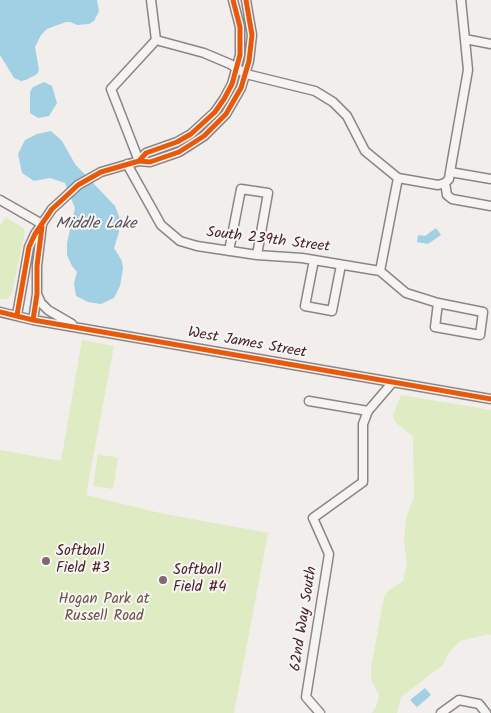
<!DOCTYPE html>
<style>
body{margin:0}
canvas{display:block;background:#f2eeec}
</style>
<canvas width="491" height="713"></canvas>
<script>
const context = document.querySelector('canvas').getContext('2d');
context.lineJoin = 'round';
function fill(path, color) { context.fillStyle = color; context.fill(path, 'evenodd'); }
const toPath = rows => new Path2D(rows.map(r => 'M' + r).join(''));
function trace(path, color, width, dash) { context.strokeStyle = color; context.lineWidth = width; context.lineCap = dash ? 'butt' : 'round'; context.setLineDash(dash || []); context.stroke(path); }
function write(font, color, halo, rows, align = 'center') {
  context.font = font + ' Kalam,sans-serif'; context.lineWidth = 4; context.setLineDash([]); context.textBaseline = 'middle'; context.strokeStyle = halo; context.fillStyle = color; for (const [text, x, y, turn = 0] of rows) {
    context.save(); context.translate(x, y); context.rotate((+turn || 0) * Math.PI / 180); context.textAlign = isNaN(turn) ? turn : align; if (halo) context.strokeText(text, 0, 0); context.fillText(text, 0, 0); context.restore();
  }
}
fill(toPath([
 [6,217,24,229,25,232,12,293,8,299,0,299,0,226],
 [82,340,114,346,86,495,160,513,268,533,234,713,0,713,0,450,61,461],
 [401,395,491,410,491,635,489,634,460,641,449,652,443,665,401,697,397,713,372,713,378,702,379,695,371,679,371,668,384,597,389,590,403,581,407,563,404,542,406,518,414,497,413,436,395,422,393,415],
 [98,454,118,458,113,489,93,486]
]), '#dfebc2');
fill(toPath([
 [0,0,97,0,99,11,94,21,89,24,77,25,70,22,66,22,47,29,41,35,35,47,39,70,37,74,26,80,21,81,14,78,0,55],
 [44,82,52,86,57,103,49,116,38,118,30,113,30,92,33,87],
 [51,131,62,141,75,164,115,206,120,219,119,232,114,248,122,261,123,269,120,286,114,298,101,304,88,302,76,296,74,283,77,272,72,266,67,255,67,243,75,208,65,183,50,178,34,181,22,173,18,154,25,140,37,134],
 [436,228,441,235,428,244,417,242,418,235,425,236],
 [425,688,431,695,417,707,410,700]
]), '#a1cfe3');
const minor = toPath([
 [465,39,491,44],
 [156,40,204,53,230,64,246,74,315,91,333,102,347,116,365,151,398,178,438,185,445,183,449,179,450,172,491,179],
 [139,161,146,153,177,142,191,134,215,112,224,99,232,84,240,55,240,27,233,0],
 [139,161,111,89,156,40,151,0],
 [127,164,161,225,180,241,197,246,257,255,302,258,380,271,406,293,438,303,483,312,480,335,435,327,438,303],
 [450,172,468,70,461,0],
 [445,183,447,195,452,199,491,206],
 [0,200,42,224],
 [229,251,241,189,268,193,257,255],
 [314,260,305,306,332,311,341,265],
 [380,271,398,178],
 [37,294,41,303,48,310,72,324],
 [0,312,33,320,491,399],
 [17,315,29,247,35,234,52,209,63,199,78,185,101,172,139,161,150,162,179,152,204,136,226,114,241,88,249,61,252,35,246,0],
 [33,320,37,294,37,266,42,224],
 [309,401,368,411],
 [320,713,306,697,329,554,313,518,363,482,363,424,368,411,392,383],
 [441,713,459,700,479,704,486,713]
]);
trace(minor, '#8e8485', 11);
trace(minor, '#f5f4f2', 8);
trace(toPath([
 [139,161,146,153,177,142,191,134,215,112,224,99,232,84,240,55,240,27,233,0],
 [0,312,33,320,491,399],
 [17,315,29,247,35,234,52,209,63,199,78,185,101,172,139,161,150,162,179,152,204,136,226,114,241,88,249,61,252,35,246,0],
 [33,320,37,294,37,266,42,227]
]), '#e8590c', 5);
for (const [x, y, r, color] of [
 [46,561,5,"#85676f"],
 [163,580,5,"#85676f"]
]) { const dot = new Path2D(); dot.arc(x, y, r, 0, 2 * Math.PI); context.fillStyle = color; context.fill(dot); trace(dot, '#f6f6f2', 2); }
write('15px', '#4a1f2b', '#f6f6f2', [
 ["South 239th Street",268,241,7],
 ["West James Street",247,344,10],
 ["62nd Way South",305,619,-81]
]);
write('15px', '#4a1f2b', '#f6f6f2', [
 ["Softball",56,552],
 ["Field #3",56,569],
 ["Softball",173,571],
 ["Field #4",173,588]
], 'left');
write('15px', '#6c5248', '#f6f6f2', [
 ["Hogan Park at",104,600],
 ["Russell Road",104,617]
]);
write('italic 16px', '#5a5061', '#f6f6f2', [
 ["Middle Lake",96,225]
]);
</script>
